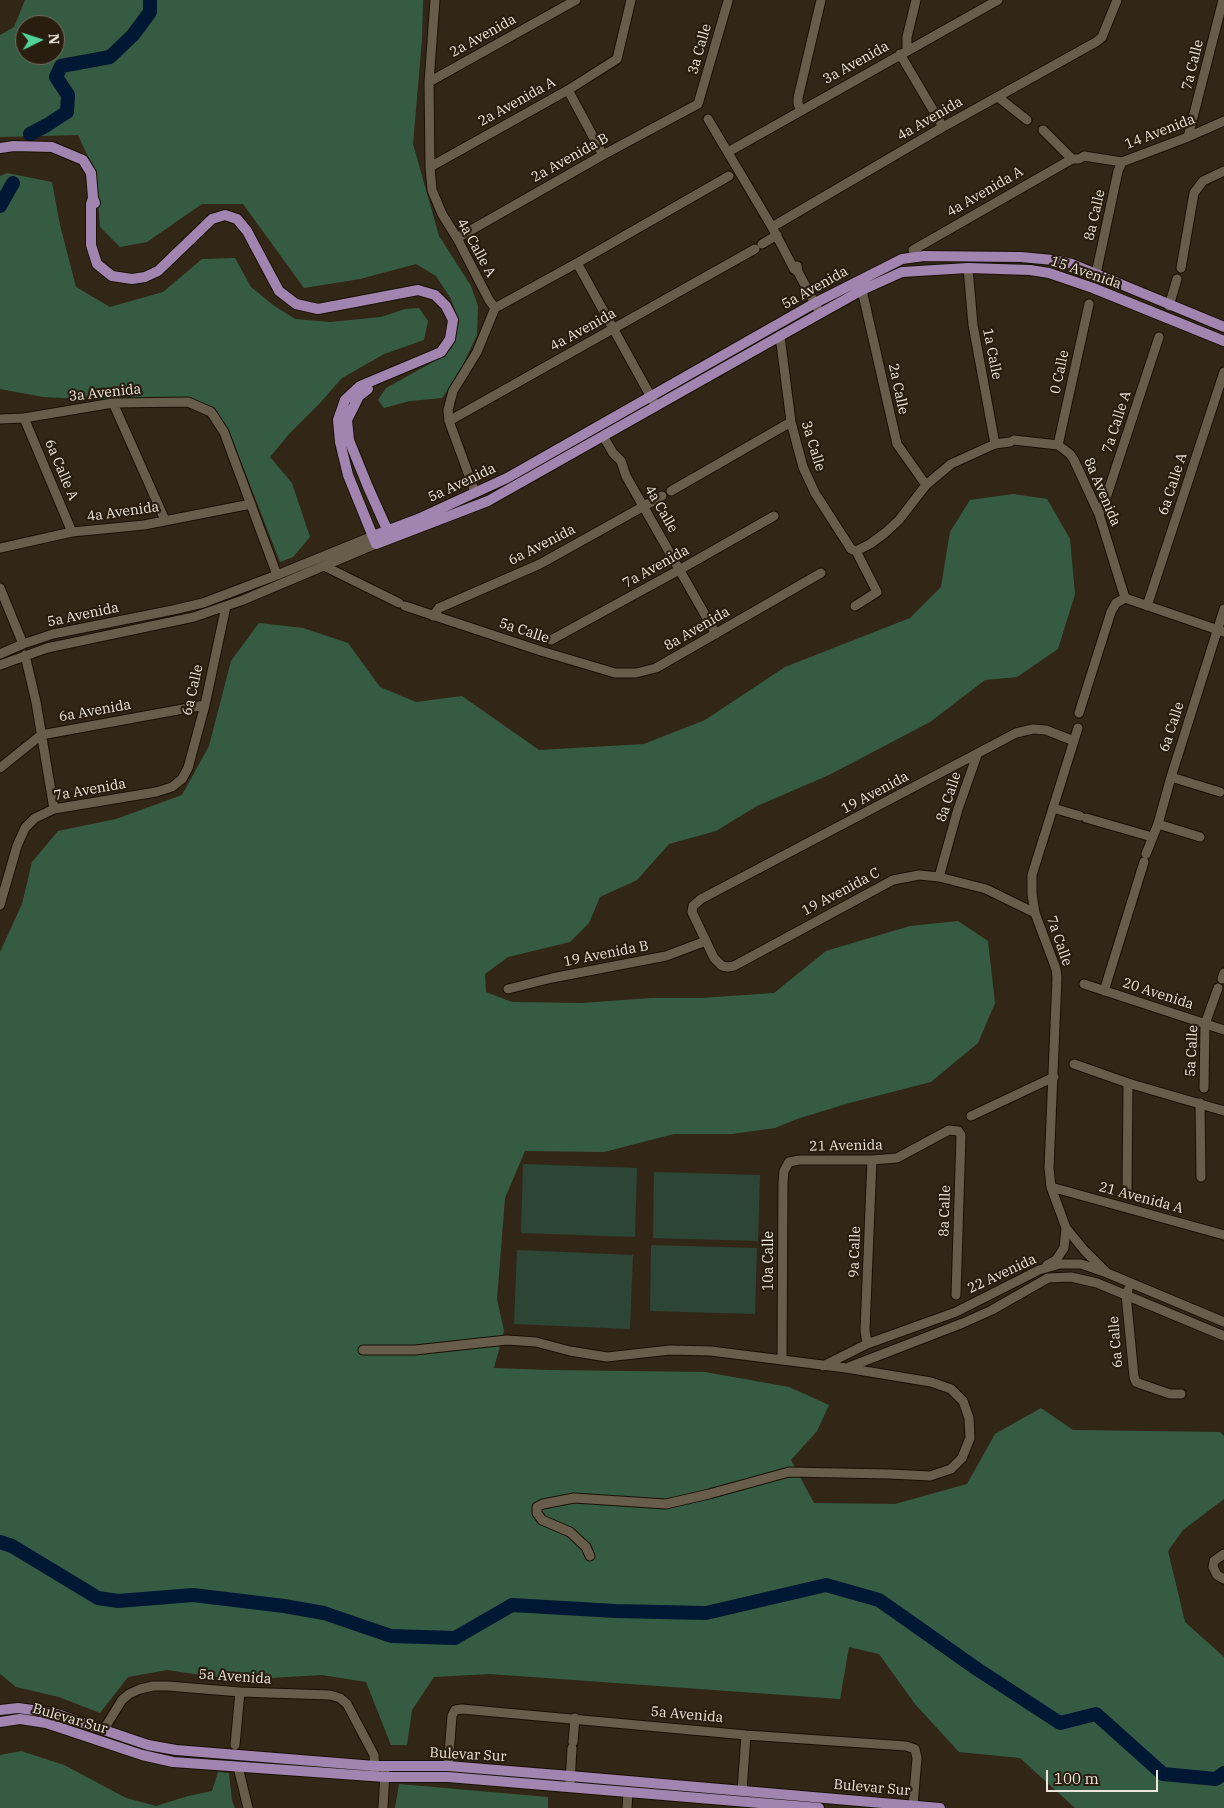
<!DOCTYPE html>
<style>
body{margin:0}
#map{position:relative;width:1224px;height:1808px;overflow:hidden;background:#322717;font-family:"IBM Plex Serif",serif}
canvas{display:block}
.north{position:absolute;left:15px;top:15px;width:50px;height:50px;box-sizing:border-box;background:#281d0e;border:1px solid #776d60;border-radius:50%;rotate:86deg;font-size:14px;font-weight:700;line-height:20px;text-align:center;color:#ede6dc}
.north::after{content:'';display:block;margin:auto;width:18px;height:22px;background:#50d398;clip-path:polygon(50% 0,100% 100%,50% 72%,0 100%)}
.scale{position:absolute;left:1046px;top:1770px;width:112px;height:22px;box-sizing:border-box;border:2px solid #ede6dc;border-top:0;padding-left:6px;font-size:15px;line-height:18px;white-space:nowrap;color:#ede6dc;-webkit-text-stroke:4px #281d0e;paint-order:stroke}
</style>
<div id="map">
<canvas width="1224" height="1808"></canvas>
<div class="north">N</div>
<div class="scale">100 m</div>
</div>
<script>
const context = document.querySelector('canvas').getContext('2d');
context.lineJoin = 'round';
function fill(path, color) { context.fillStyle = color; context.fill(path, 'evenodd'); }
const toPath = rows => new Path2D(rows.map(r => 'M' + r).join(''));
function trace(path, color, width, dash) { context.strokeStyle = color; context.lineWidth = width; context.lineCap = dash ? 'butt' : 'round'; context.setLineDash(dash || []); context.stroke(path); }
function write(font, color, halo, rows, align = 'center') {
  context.font = font + ' "IBM Plex Serif",serif'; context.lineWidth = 4.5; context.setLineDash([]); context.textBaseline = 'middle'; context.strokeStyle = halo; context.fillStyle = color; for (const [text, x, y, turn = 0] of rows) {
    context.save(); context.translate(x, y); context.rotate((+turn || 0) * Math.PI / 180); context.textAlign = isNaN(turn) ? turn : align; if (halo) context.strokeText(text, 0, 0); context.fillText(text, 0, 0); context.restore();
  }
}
fill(toPath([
 [523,1164,637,1168,635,1237,521,1233],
 [654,1172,760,1175,758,1241,653,1238],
 [651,1245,757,1248,755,1314,650,1311],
 [517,1250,633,1255,630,1329,514,1324]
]), '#2d4535');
fill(toPath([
 [25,0,423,0,422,39,413,144,439,236,471,286,478,306,477,335,458,375,442,398,410,401,384,408,378,400,386,388,433,362,452,348,459,321,451,299,436,276,416,264,360,279,304,288,243,204,202,204,147,242,120,247,100,227,96,174,78,135,0,137,0,35,14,27],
 [25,25,55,25,55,55,25,55],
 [7,173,52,182,60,225,76,287,110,307,163,292,202,259,235,258,251,287,273,305,295,319,330,322,381,317,405,309,419,308,428,321,424,340,384,354,342,378,320,403,290,433,270,457,292,483,310,537,293,557,280,562,233,441,208,405,43,397,0,389,0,176],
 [1013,494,1047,499,1070,539,1075,594,1058,649,1017,677,985,680,930,722,829,775,757,806,716,831,669,844,637,880,600,897,589,923,570,942,508,957,485,974,486,992,512,1002,582,1003,651,998,701,998,774,993,826,951,910,926,958,921,988,941,995,1003,978,1043,931,1082,849,1103,797,1119,775,1128,732,1134,674,1134,604,1152,525,1151,505,1198,497,1299,504,1331,494,1368,549,1370,705,1372,789,1387,829,1405,817,1431,791,1460,814,1503,895,1504,967,1484,995,1434,1041,1408,1073,1430,1220,1432,1224,1436,1224,1499,1183,1530,1168,1551,1185,1622,1224,1657,1224,1808,1075,1808,1020,1758,959,1752,915,1704,879,1654,849,1647,840,1699,490,1674,434,1677,412,1710,407,1745,391,1745,366,1682,322,1675,235,1680,167,1670,128,1677,100,1713,59,1697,16,1687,0,1674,0,952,22,904,32,862,58,831,116,819,182,795,209,746,231,661,259,623,303,628,348,643,380,687,416,702,462,696,539,750,644,744,705,720,785,667,910,618,941,587,950,532,970,500],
 [21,1751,64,1765,126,1798,156,1806,188,1796,212,1791,218,1772,229,1773,232,1801,235,1808,0,1808,0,1755],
 [399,1784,548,1797,548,1808,395,1808]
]), '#355c43');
trace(toPath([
 [30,134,47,125,67,112,68,95,56,77,61,66,110,57,133,35,150,12,150,0],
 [0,206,13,183],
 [0,1542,12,1546,98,1598,118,1601,193,1595,284,1606,324,1613,391,1636,455,1638,512,1605,615,1611,706,1613,826,1585,879,1600,977,1669,1060,1723,1096,1714,1163,1774,1216,1779,1224,1773]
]), '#001833', 14);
const minor = toPath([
 [435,0,429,82,430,167,432,190,442,214,457,238,489,300,495,308,477,352,453,391,448,410,449,421,475,492],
 [907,50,907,37,916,0],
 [900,54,943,127],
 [429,82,576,0],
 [568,90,603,155],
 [998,97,1027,120],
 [801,110,798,104,798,98,821,0],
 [708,119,772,227,794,269,798,272],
 [1043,130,1072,159],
 [1188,137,1223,0],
 [728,152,998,0],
 [430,167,568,90,617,59,631,0],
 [772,227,943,127,1096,42,1102,37,1117,0],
 [457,238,603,155,698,104,728,1],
 [762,244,777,235],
 [913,250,1072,159,1079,159,1084,156,1122,162,1188,137,1224,121],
 [577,263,656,406],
 [797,266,798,272,820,313],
 [968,268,973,325,995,444],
 [1181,268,1194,193,1203,181,1224,171],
 [1096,274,1118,171,1122,162],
 [862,290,897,444,926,485],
 [1169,306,1177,279],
 [495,308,577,263,729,176],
 [780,336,791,422,803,467,815,493,851,549,856,551,877,592,855,606],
 [113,403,165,520],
 [24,418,72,532],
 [0,419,24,418,113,403,188,402,211,412,224,432,277,575],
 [449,421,755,249],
 [603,436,613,453,621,461,626,476,716,634],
 [1014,440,1058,445,1070,454,1074,460,1099,514,1125,598],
 [1058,445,1089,304],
 [671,491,791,422],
 [1099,514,1104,504,1159,337],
 [0,548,72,532,144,525,251,504],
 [856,551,870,544,885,533,899,520,926,485,951,464,995,444,1010,442],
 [324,566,399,603],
 [0,588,23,644],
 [1125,598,1224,632],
 [405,606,541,651,615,673,636,673,656,668,821,573],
 [1147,606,1224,372],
 [433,616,439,608,540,564,662,496],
 [551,640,679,570,774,516],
 [0,654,23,644,53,634,173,610,203,603,277,575,373,536],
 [25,655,36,702,54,809],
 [0,665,47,648,194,617,243,600,376,544],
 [1079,713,1111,612,1116,603,1125,598],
 [1078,728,1032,875,1032,894,1035,913,1056,969,1057,978,1049,1168,1051,1187,1066,1228,1084,1250,1107,1273],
 [0,768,41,735,205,705],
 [1171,777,1220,792],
 [1053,808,1080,816],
 [1086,818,1152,837],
 [1158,824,1200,837],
 [1146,854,1158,824,1171,777,1224,609],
 [939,877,958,809,977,755],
 [0,905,17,846,25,828,35,818,54,809,156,792,172,787,182,779,188,768,205,705,226,606],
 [1035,913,986,889,939,877,919,875,893,880,734,966,728,967,722,966,714,958,692,912,693,906,701,899,1016,733,1033,729,1046,730,1074,741],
 [1222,979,1224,973],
 [1084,984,1224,1030],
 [508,989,552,978,666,956,706,941],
 [1104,991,1144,862],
 [1074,1064,1128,1083,1224,1111],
 [1204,1088,1205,1024,1218,988],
 [1200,1103,1201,1177],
 [971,1116,1054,1077],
 [1051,1187,1224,1235],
 [1127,1193,1128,1083],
 [1047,1265,1056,1260,1064,1248,1066,1228],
 [1128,1290,1126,1294,1134,1377,1136,1382,1141,1384,1170,1394,1181,1394],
 [867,1344,865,1330,872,1160],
 [363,1350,415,1350,507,1340,536,1342,570,1351,607,1357,670,1350,711,1351,846,1368,931,1382,951,1389,963,1401,969,1418,970,1438,962,1458,951,1469,930,1476,890,1474,789,1472,709,1494,666,1504,574,1498,543,1504,537,1507,537,1513,542,1520,570,1532,586,1547,590,1556],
 [782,1360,783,1183,784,1171,789,1162,799,1160,872,1160,897,1158,949,1130,958,1131,961,1135,956,1295],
 [823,1366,867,1344,956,1312,1039,1270,1060,1264,1081,1264,1107,1273,1224,1322],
 [849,1367,963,1323,992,1310,1048,1278,1071,1277,1097,1283,1224,1336],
 [1224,1554,1214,1561,1213,1567,1217,1575,1224,1579],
 [104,1729,122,1700,129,1694,140,1689,153,1686,168,1686,240,1692,330,1695,340,1698,347,1704,374,1755,375,1771],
 [573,1742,575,1718],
 [235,1745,240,1692],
 [448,1766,452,1716,455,1710,462,1709,746,1735,906,1746,915,1749,917,1758,913,1805],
 [238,1767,248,1808],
 [570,1783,572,1748],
 [742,1791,746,1735],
 [383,1808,385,1771],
 [627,1808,628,1793]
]);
const major = toPath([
 [0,148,14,146,52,147,83,160,91,173,93,198,95,203],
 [93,198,91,204,91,245,97,264,112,276,132,279,145,277,158,271,212,219,225,215,237,219,247,231,279,291,296,304,318,309,418,290,435,295,446,306,453,320,450,339,441,352,360,386,345,400,338,420,340,442,348,475,376,544,488,501,780,336,862,290,902,272,968,268,1030,270,1049,273,1093,288,1224,341],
 [368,389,359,396,347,420,349,440,368,487,390,536],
 [373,536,418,519,507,478,815,303,902,259,924,256,1021,257,1053,260,1072,264,1224,327],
 [0,1710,18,1708,54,1713,148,1745,176,1750,375,1766,448,1766,570,1776,940,1808],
 [0,1722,20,1719,46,1723,142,1755,173,1762,385,1777,448,1777,819,1808]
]);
trace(minor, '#191003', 11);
trace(major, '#191003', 12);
trace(minor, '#685d4b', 9);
trace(major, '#a284b0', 10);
write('14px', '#ede6dc', '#281d0e', [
 ["2a Avenida",483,36,-29],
 ["3a Calle",700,49,-74],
 ["3a Avenida",856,63,-29],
 ["7a Calle",1193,65,-76],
 ["2a Avenida A",517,102,-29],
 ["4a Avenida",930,119,-30],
 ["14 Avenida",1160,132,-21],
 ["2a Avenida B",570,158,-29],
 ["4a Avenida A",985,192,-30],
 ["8a Calle",1095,215,-77],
 ["4a Calle A",476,248,61],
 ["15 Avenida",1086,273,19],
 ["5a Avenida",815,288,-29],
 ["4a Avenida",583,330,-29],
 ["1a Calle",992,354,79],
 ["0 Calle",1060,372,-78],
 ["2a Calle",898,389,78],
 ["3a Avenida",105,393,-6],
 ["7a Calle A",1117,422,-72],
 ["3a Calle",813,446,73],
 ["6a Calle A",61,470,67],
 ["5a Avenida",462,483,-25],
 ["6a Calle A",1173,484,-72],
 ["8a Avenida",1102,492,67],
 ["4a Calle",661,509,60],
 ["4a Avenida",123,512,-8],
 ["6a Avenida",542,545,-27],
 ["7a Avenida",656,567,-29],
 ["5a Avenida",83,615,-12],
 ["8a Avenida",697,629,-30],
 ["5a Calle",524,631,18],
 ["6a Calle",193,690,-77],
 ["6a Avenida",95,711,-10],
 ["6a Calle",1172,727,-72],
 ["7a Avenida",90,790,-10],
 ["19 Avenida",875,793,-28],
 ["8a Calle",949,797,-72],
 ["19 Avenida C",841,892,-28],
 ["7a Calle",1059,941,71],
 ["19 Avenida B",606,954,-11],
 ["20 Avenida",1158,994,18],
 ["5a Calle",1192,1051,-87],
 ["21 Avenida",846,1146,-1],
 ["21 Avenida A",1141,1198,15],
 ["8a Calle",945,1211,-88],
 ["9a Calle",855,1252,-88],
 ["10a Calle",769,1261,-90],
 ["22 Avenida",1002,1274,-25],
 ["6a Calle",1116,1342,-95],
 ["5a Avenida",235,1677,4],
 ["5a Avenida",687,1715,5],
 ["Bulevar Sur",70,1719,16],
 ["Bulevar Sur",468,1755,3],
 ["Bulevar Sur",872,1788,5]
]);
</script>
